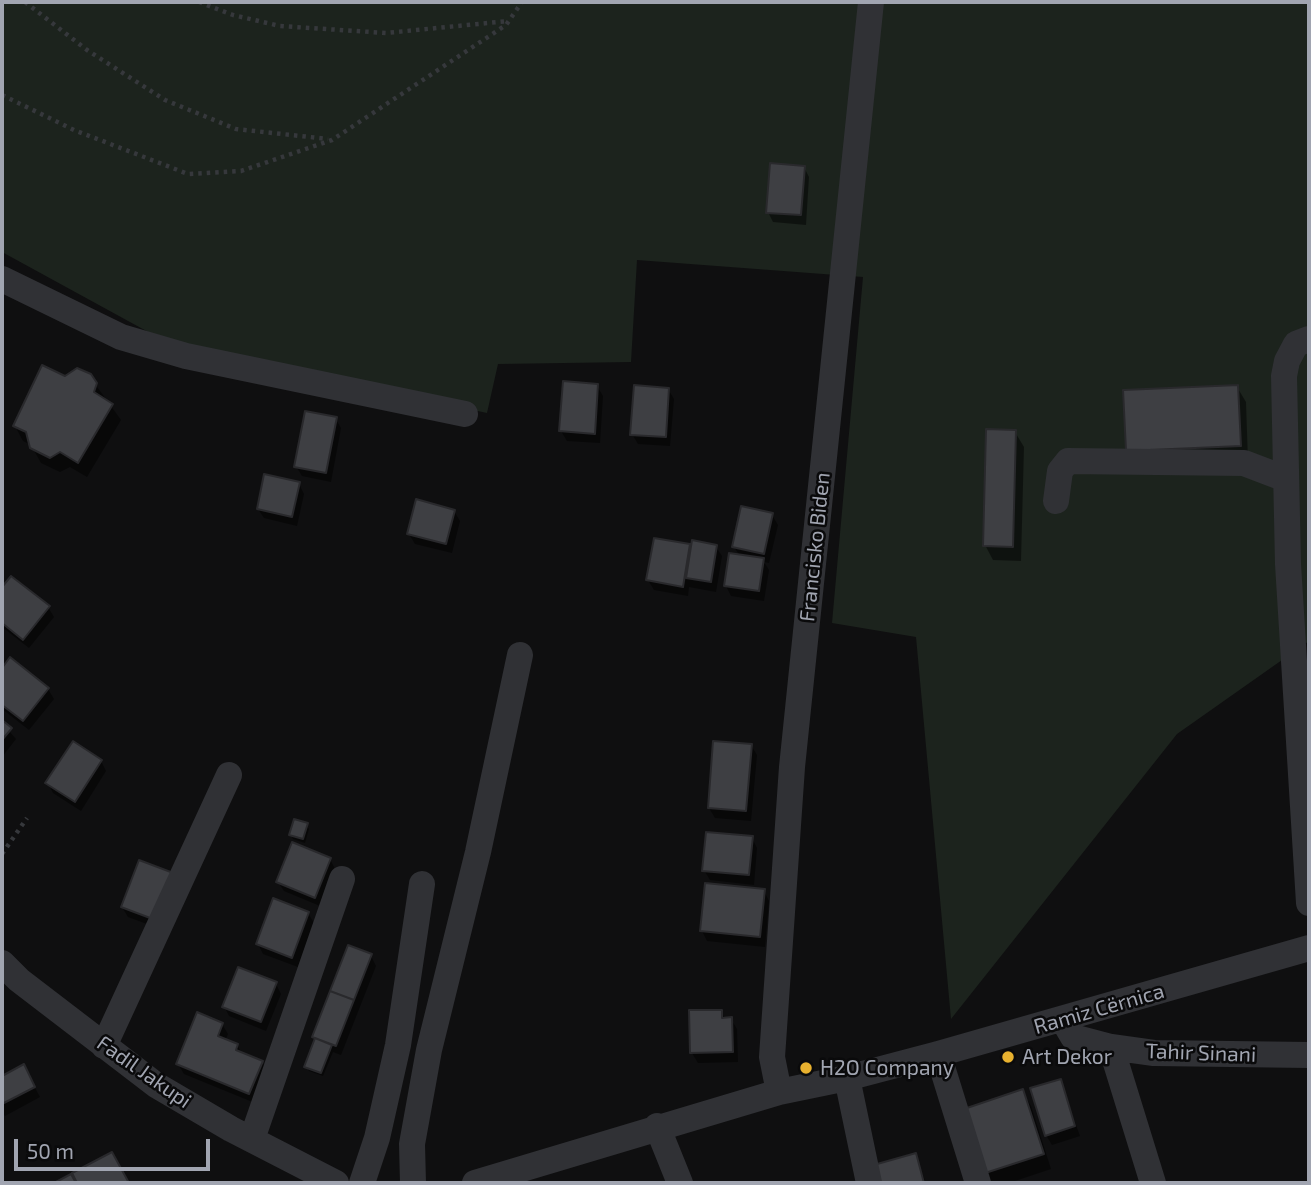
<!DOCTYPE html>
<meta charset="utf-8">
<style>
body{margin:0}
#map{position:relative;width:1311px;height:1185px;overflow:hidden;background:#0f0f10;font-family:"Exo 2",sans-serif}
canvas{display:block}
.frame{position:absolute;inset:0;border:4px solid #a1a5b1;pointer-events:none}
.scale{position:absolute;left:14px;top:1139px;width:196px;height:32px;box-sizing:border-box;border:4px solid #a1a5b1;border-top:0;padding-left:9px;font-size:21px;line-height:24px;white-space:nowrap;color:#a1a5b1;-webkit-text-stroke:5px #0a0a0b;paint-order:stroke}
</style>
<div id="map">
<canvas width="1311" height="1185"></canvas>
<div class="frame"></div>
<div class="scale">50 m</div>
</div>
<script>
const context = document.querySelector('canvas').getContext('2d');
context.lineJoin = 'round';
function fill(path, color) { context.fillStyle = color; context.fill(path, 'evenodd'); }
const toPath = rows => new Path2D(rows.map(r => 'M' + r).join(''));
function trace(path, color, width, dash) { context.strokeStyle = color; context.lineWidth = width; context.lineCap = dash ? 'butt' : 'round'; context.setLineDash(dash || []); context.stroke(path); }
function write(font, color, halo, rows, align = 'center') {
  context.font = font + ' "Exo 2",sans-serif'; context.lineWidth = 5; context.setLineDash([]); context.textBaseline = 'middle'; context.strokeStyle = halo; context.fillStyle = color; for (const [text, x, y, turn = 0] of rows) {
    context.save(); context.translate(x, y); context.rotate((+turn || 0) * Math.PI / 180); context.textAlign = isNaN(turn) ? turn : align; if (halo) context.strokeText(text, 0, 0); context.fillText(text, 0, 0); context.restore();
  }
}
fill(toPath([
 [2,2,1309,2,1309,641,1177,734,951,1019,916,637,832,623,863,277,637,260,631,362,498,364,487,413,172,345,2,252]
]), '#1c231d');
fill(toPath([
 [804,167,809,177,806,225,773,222,768,212],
 [65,378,95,384,121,420,87,477,70,467,60,472,41,463,31,445,23,441,15,426],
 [597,386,603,396,600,443,567,441,561,431],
 [1237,387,1246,402,1248,461,1136,466],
 [668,389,674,399,670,446,638,444,632,434],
 [335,418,341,428,331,482,302,476,296,466],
 [1015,432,1024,447,1021,561,993,560,985,545],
 [299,484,304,494,297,526,264,518,258,509],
 [454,511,460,521,452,553,415,544,409,534],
 [772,515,778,525,769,563,764,562,769,570,764,601,731,596,726,586,740,556,734,547],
 [655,540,716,547,722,556,716,592,689,587,688,596,654,590,648,580],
 [11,578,48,607,54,617,29,648,2,627,2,590],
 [11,660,48,689,54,699,29,730,2,709,2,671],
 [2,723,16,739,2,757],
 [751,745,757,755,751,821,715,818,709,808],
 [101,761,106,771,81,811,53,793,48,783],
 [306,825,309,829,305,843,293,839,291,835],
 [752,838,757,848,754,885,710,880,704,870],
 [330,859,335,869,320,906,284,891,278,882],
 [140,862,163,930,128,917,122,907],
 [764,891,769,901,765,947,707,941,702,931],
 [308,913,314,923,298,967,263,954,258,944],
 [371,956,376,966,341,1055,333,1052,323,1076,309,1071,306,1066,316,1041,314,1037],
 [276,984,281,994,266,1031,229,1016,224,1006],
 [721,1011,725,1019,731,1019,737,1029,738,1062,698,1063,692,1053],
 [222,1024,228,1034,225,1041,237,1045,243,1055,262,1062,268,1072,255,1103,184,1074,178,1064],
 [23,1066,40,1097,5,1116,2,1111,2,1078],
 [1060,1081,1080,1136,1052,1145,1046,1135],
 [1022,1091,1031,1106,1051,1169,1009,1183,989,1183,983,1174],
 [112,1155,127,1183,58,1183],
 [915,1155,926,1183,876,1183]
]), '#0007');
const building = toPath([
 [770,163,805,166,801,215,766,213,770,163],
 [42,365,65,376,77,368,91,374,97,383,94,392,113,404,78,463,60,452,50,458,30,448,26,432,13,426,42,365],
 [563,381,598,384,595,434,559,431,563,381],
 [634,385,669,388,666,437,630,435,634,385],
 [1238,385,1241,446,1126,451,1123,390,1238,385],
 [305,411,337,417,326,473,294,467,305,411],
 [986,429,1016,430,1013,547,983,546,986,429],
 [264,474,300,482,292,517,257,509,264,474],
 [416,499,455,510,446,544,407,534,416,499],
 [741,506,773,513,764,554,732,547,741,506],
 [654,538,690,544,683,587,646,580,654,538],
 [692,540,717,545,711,582,686,578,692,540],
 [729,553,764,558,759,591,724,586,729,553],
 [11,576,50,606,23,640,2,623,2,587,11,576],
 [10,657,49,688,23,721,2,705,2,668,10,657],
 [2,720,12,728,2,740,2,720],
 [73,741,102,760,75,802,45,783,73,741],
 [713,741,752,744,746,811,708,808,713,741],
 [294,819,308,823,303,839,289,835,294,819],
 [706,832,753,836,749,875,702,871,706,832],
 [292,842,331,858,315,898,276,882,292,842],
 [139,860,176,874,158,921,121,907,139,860],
 [705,883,765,889,760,937,700,931,705,883],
 [273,898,309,912,292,958,256,944,273,898],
 [348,945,372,954,354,1000,330,991,348,945],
 [238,967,277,982,261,1022,222,1007,238,967],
 [330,991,354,1000,336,1046,312,1037,330,991],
 [689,1010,722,1010,722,1018,732,1017,733,1052,690,1053,689,1010],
 [197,1012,223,1023,218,1036,238,1044,236,1050,263,1061,249,1094,176,1064,197,1012],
 [315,1038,332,1045,321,1073,304,1067,315,1038],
 [24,1064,35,1087,2,1104,2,1076,24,1064],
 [1061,1079,1075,1126,1045,1136,1030,1088,1061,1079],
 [1023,1089,1044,1154,982,1174,961,1110,1023,1089],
 [112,1152,129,1183,77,1183,72,1173,112,1152],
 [916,1153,924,1183,875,1183,870,1166,916,1153],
 [71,1174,76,1183,54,1183,71,1174]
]);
fill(building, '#3e3f43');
trace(building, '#29292c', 2);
trace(toPath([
 [25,2,87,50,165,100,236,129,328,139],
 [199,2,233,15,280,26,386,33,508,21],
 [2,95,74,130,188,174,241,171,332,140,506,25,522,2],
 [2,854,27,818]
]), '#36383c', 4.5, [3.5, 5]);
trace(toPath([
 [2,279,121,337,186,356,465,414],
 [1309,339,1296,344,1287,361,1284,376,1288,564,1309,903],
 [1056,501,1060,471,1068,461,1244,463,1286,479],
 [2,963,19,980,156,1085,231,1129,336,1183],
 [1063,1020,1073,1037,1111,1047,1154,1053,1309,1055],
 [104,1046,229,775],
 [1111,1047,1153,1183],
 [938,1054,978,1183],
 [847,1078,869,1183],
 [779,1092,772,1057,792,767,871,2],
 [657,1126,680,1183],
 [252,1139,342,879],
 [362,1183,377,1138,398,1045,422,884],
 [413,1183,412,1144,429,1050,478,852,520,655],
 [475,1183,779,1092,847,1078,938,1054,1309,948]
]), '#303135', 26);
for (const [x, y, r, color] of [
 [1008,1057,7,"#e8b12f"],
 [806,1068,7,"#e8b12f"]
]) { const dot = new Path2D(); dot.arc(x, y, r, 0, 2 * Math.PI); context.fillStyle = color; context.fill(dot); trace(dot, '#0a0a0b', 2.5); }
write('21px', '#a1a5b1', '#0a0a0b', [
 ["Francisko Biden",815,547,-84],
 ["Ramiz Cërnica",1099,1009,-16],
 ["Tahir Sinani",1201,1053,2],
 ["Fadil Jakupi",144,1072,35]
]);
write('21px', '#a1a5b1', '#0a0a0b', [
 ["Art Dekor",1022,1057],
 ["H2O Company",820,1068]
], 'left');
</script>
